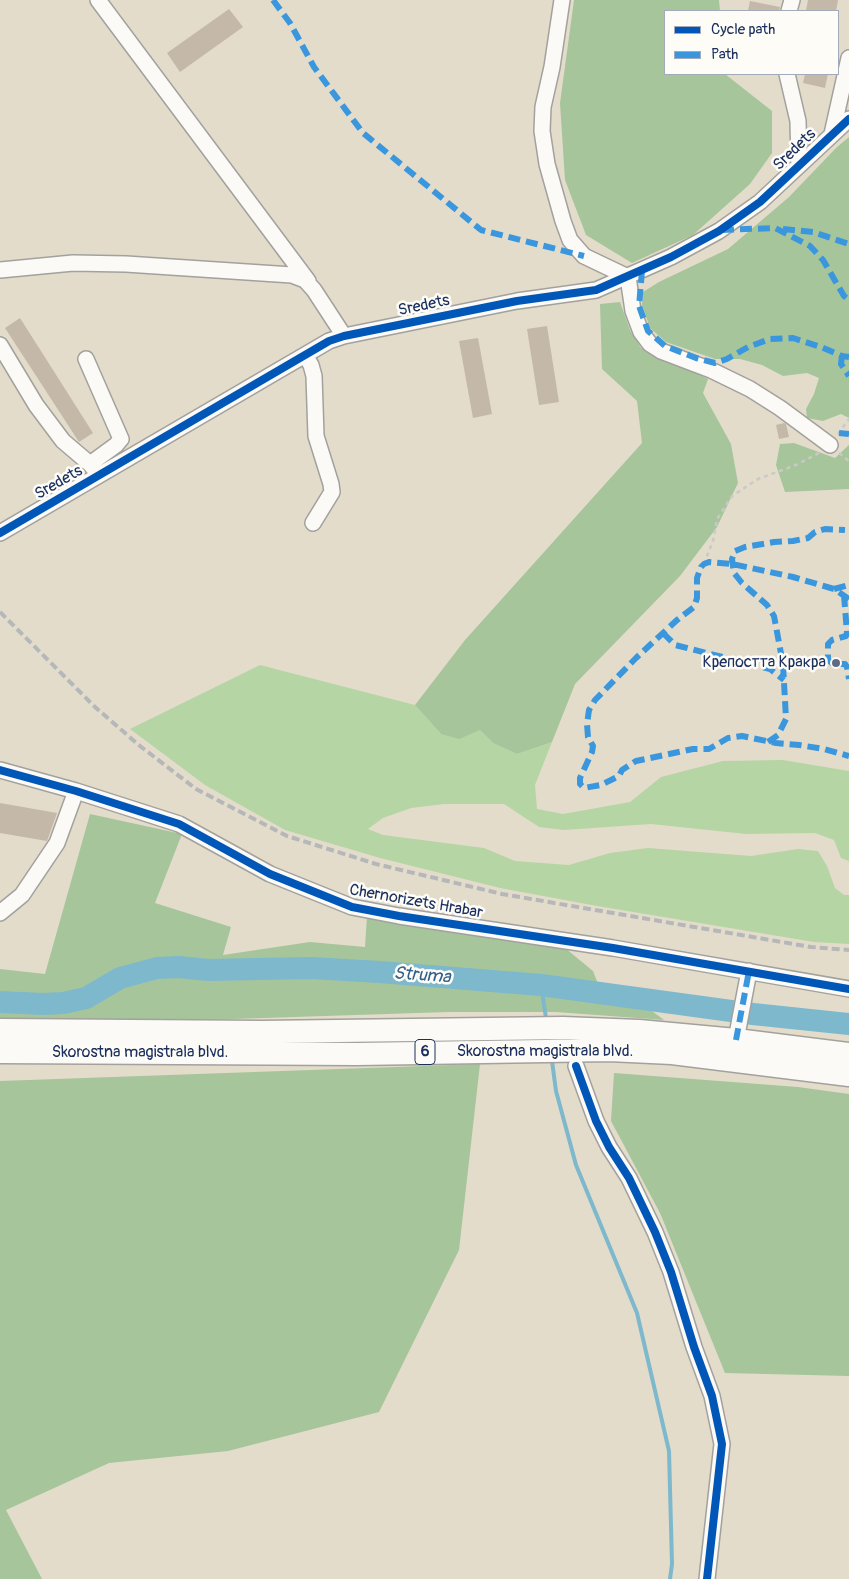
<!DOCTYPE html>
<meta charset="utf-8">
<style>
body{margin:0}
#map{position:relative;width:849px;height:1579px;overflow:hidden;background:#e3dccb;font-family:Pangolin,sans-serif}
canvas{display:block}
.legend{position:absolute;left:664px;top:10px;width:175px;height:65px;box-sizing:border-box;background:#fdfcf7;border:1px solid #a3aaba;margin:0;padding:6px 9px;list-style:none;font-size:15px;color:#1b2f5e}
.legend li{display:flex;align-items:center;gap:10px;height:25px}
.legend b{width:25px;border:1px solid #a3aaba}
</style>
<div id="map">
<canvas width="849" height="1579"></canvas>
<ul class="legend">
<li><b style="height:6px;background:#0057b8"></b>Cycle path</li>
<li><b style="height:6px;background:#3a97de"></b>Path</li>
</ul>
</div>
<script>
const context = document.querySelector('canvas').getContext('2d');
context.lineJoin = 'round';
function fill(path, color) { context.fillStyle = color; context.fill(path, 'evenodd'); }
const toPath = rows => new Path2D(rows.map(r => 'M' + r).join(''));
function trace(path, color, width, dash) { context.strokeStyle = color; context.lineWidth = width; context.lineCap = dash ? 'butt' : 'round'; context.setLineDash(dash || []); context.stroke(path); }
function write(font, color, halo, rows, align = 'center') {
  context.font = font + ' Pangolin,sans-serif'; context.lineWidth = 5; context.setLineDash([]); context.textBaseline = 'middle'; context.strokeStyle = halo; context.fillStyle = color; for (const [text, x, y, turn = 0] of rows) {
    context.save(); context.translate(x, y); context.rotate((+turn || 0) * Math.PI / 180); context.textAlign = isNaN(turn) ? turn : align; if (halo) context.strokeText(text, 0, 0); context.fillText(text, 0, 0); context.restore();
  }
}
fill(toPath([
 [260,665,415,705,441,734,480,730,493,743,517,754,552,742,535,785,537,809,563,814,630,802,661,777,723,761,783,760,849,771,849,861,841,858,834,840,815,833,746,834,651,824,564,830,539,827,504,804,444,804,411,808,383,818,368,829,383,835,484,848,515,861,569,865,610,853,648,848,751,856,798,849,818,851,827,866,835,888,844,895,849,895,849,944,814,942,597,906,500,888,380,858,285,830,205,785,130,729]
]), '#b6d5a5');
fill(toPath([
 [574,0,719,0,720,11,665,11,665,74,725,74,772,111,772,153,750,184,693,235,632,263,586,235,565,180,560,103],
 [849,137,849,418,841,414,823,421,807,418,806,409,814,394,819,378,807,373,783,376,762,365,740,359,715,359,666,342,650,328,642,305,643,292,659,282,728,249,789,197,836,148],
 [620,302,630,330,641,348,708,379,703,393,731,444,738,483,717,527,680,576,575,684,552,742,517,754,493,743,480,730,459,739,441,734,415,705,465,640,642,443,637,401,602,369,600,304],
 [794,443,835,458,849,445,849,489,785,492,776,465,780,444],
 [90,814,182,834,155,903,231,927,223,955,310,942,365,947,367,916,565,948,593,971,605,1002,648,1008,664,1020,556,1012,449,1012,139,1022,0,1021,0,969,45,974],
 [480,1064,459,1250,379,1412,228,1451,109,1463,6,1510,42,1579,0,1579,0,1081],
 [614,1073,798,1087,849,1094,849,1376,725,1373,660,1213,611,1121]
]), '#a6c59b');
trace(toPath([
 [541,985,546,1018],
 [552,1061,556,1091,576,1165,637,1313,669,1451,672,1564,670,1579]
]), '#7db8cd', 4);
trace(toPath([
 [0,1002,43,1004,63,1003,86,998,120,978,157,968,179,967,208,970,311,968,380,972,541,985,753,1014,849,1024]
]), '#7db8cd', 22);
fill(toPath([
 [808,0,838,0,836,11,806,11],
 [750,1,780,7,779,11,748,11],
 [229,9,243,27,180,72,167,53],
 [805,74,828,74,825,88,803,83],
 [20,318,93,433,79,442,5,328],
 [547,326,559,402,539,405,527,329],
 [478,338,492,414,473,418,459,341],
 [784,423,786,424,789,437,779,439,776,425],
 [0,803,57,813,47,841,0,833]
]), '#c4b8a8');
const minor = toPath([
 [98,0,308,281],
 [562,0,552,67,543,107,542,131,547,164,563,221,570,240,584,256,628,277],
 [789,11,792,0],
 [787,74,798,121,799,165],
 [832,134,849,58],
 [0,270,73,263,126,264,292,275,305,280,314,290,344,336],
 [628,277,633,311,641,332,650,344,661,351,711,370,750,389,780,408,830,445],
 [0,345,36,405,63,441,90,464,99,475],
 [305,355,311,365,314,376,316,436,331,484,332,492,313,523],
 [86,359,121,439,116,445,90,464],
 [0,533,329,341,344,336,517,301,596,290,671,257,719,231,760,202,849,119],
 [0,770,76,791,179,824,270,874,352,907,399,916,613,948,849,989],
 [0,913,22,895,57,843,76,791],
 [736,1040,749,971],
 [576,1066,596,1121,609,1147,629,1178,655,1232,671,1272,694,1347,712,1396,722,1444,707,1579]
]);
const highway = toPath([
 [0,1030,262,1032,563,1028,639,1031,736,1040,849,1054],
 [0,1052,357,1054,609,1050,672,1053,849,1075]
]);
trace(minor, '#a2a19d', 18);
trace(highway, '#a2a19d', 25);
trace(toPath([
 [838,434,849,419],
 [839,453,849,461],
 [704,564,713,541,717,519,732,496,758,479,796,465,819,453]
]), '#cac9c9', 2.5, [4, 4]);
trace(minor, '#fbfaf7', 15);
trace(highway, '#fbfaf7', 22);
trace(toPath([
 [0,612,95,707,140,746,196,789,287,836,376,864,502,894,811,947,849,950]
]), '#b5b7b9', 4, [8, 4]);
trace(toPath([
 [273,0,290,23,314,67,363,133,481,230,584,256],
 [783,229,813,232,849,244],
 [722,230,775,228,810,246,823,260,844,296,849,300],
 [642,271,639,306,648,331,665,346,696,358,715,363,727,359,748,347,770,339,793,338,821,347,842,356,849,357],
 [842,356,841,364,849,376],
 [839,433,849,434],
 [834,589,849,585],
 [844,595,847,633,846,636,832,640,828,644,828,660,833,664,845,664,847,667,849,679],
 [849,599,834,589,793,577,732,564,709,562,704,564,701,567,697,578,697,598,694,607,677,620,636,658,595,700,589,710,587,724,588,737,593,746,592,752,580,778,580,784,584,788,601,785,619,776,622,770,636,761,693,749,709,749,728,738,742,736,776,743,799,745,824,749,849,756],
 [663,633,675,645,770,669,784,680],
 [768,742,778,735,786,719,783,664,774,616,767,605,742,583,734,573,732,559,735,551,745,547,774,542,793,541,808,538,815,532,825,529,845,530],
 [736,1040,749,971]
]), '#3a97de', 6, [12, 6]);
trace(toPath([
 [0,533,329,341,344,336,517,301,596,290,671,257,719,231,760,202,849,119],
 [0,770,76,791,179,824,270,874,352,907,399,916,613,948,849,989],
 [576,1066,596,1121,609,1147,629,1178,655,1232,671,1272,694,1347,712,1396,722,1444,707,1579]
]), '#0057b8', 8);
for (const [x, y, r, color] of [
 [836,663,5,"#616c84"]
]) { const dot = new Path2D(); dot.arc(x, y, r, 0, 2 * Math.PI); context.fillStyle = color; context.fill(dot); trace(dot, '#fdfcf7', 2); }
for (const [x, y, w] of [
 [425,1052,20]
]) { const box = new Path2D(); box.roundRect(x - w / 2, y - 12.5, w, 25, 4); context.fillStyle = '#fdfcf7'; context.fill(box); trace(box, '#1b2f5e', 1); }
write('bold 15px', '#1b2f5e', null, [
 ["6",425,1052]
]);
write('16px', '#1b2f5e', '#fdfcf7', [
 ["Sredets",795,150,-44],
 ["Sredets",424,306,-12],
 ["Sredets",59,483,-30],
 ["Chernorizets Hrabar",416,902,10],
 ["Skorostna magistrala blvd.",545,1052],
 ["Skorostna magistrala blvd.",140,1053]
]);
write('16px', '#1b2f5e', '#fdfcf7', [
 ["Крепостта Кракра",826,663]
], 'right');
write('italic 18px', '#315f8b', '#fdfcf7', [
 ["Struma",422,976,4]
]);
</script>
